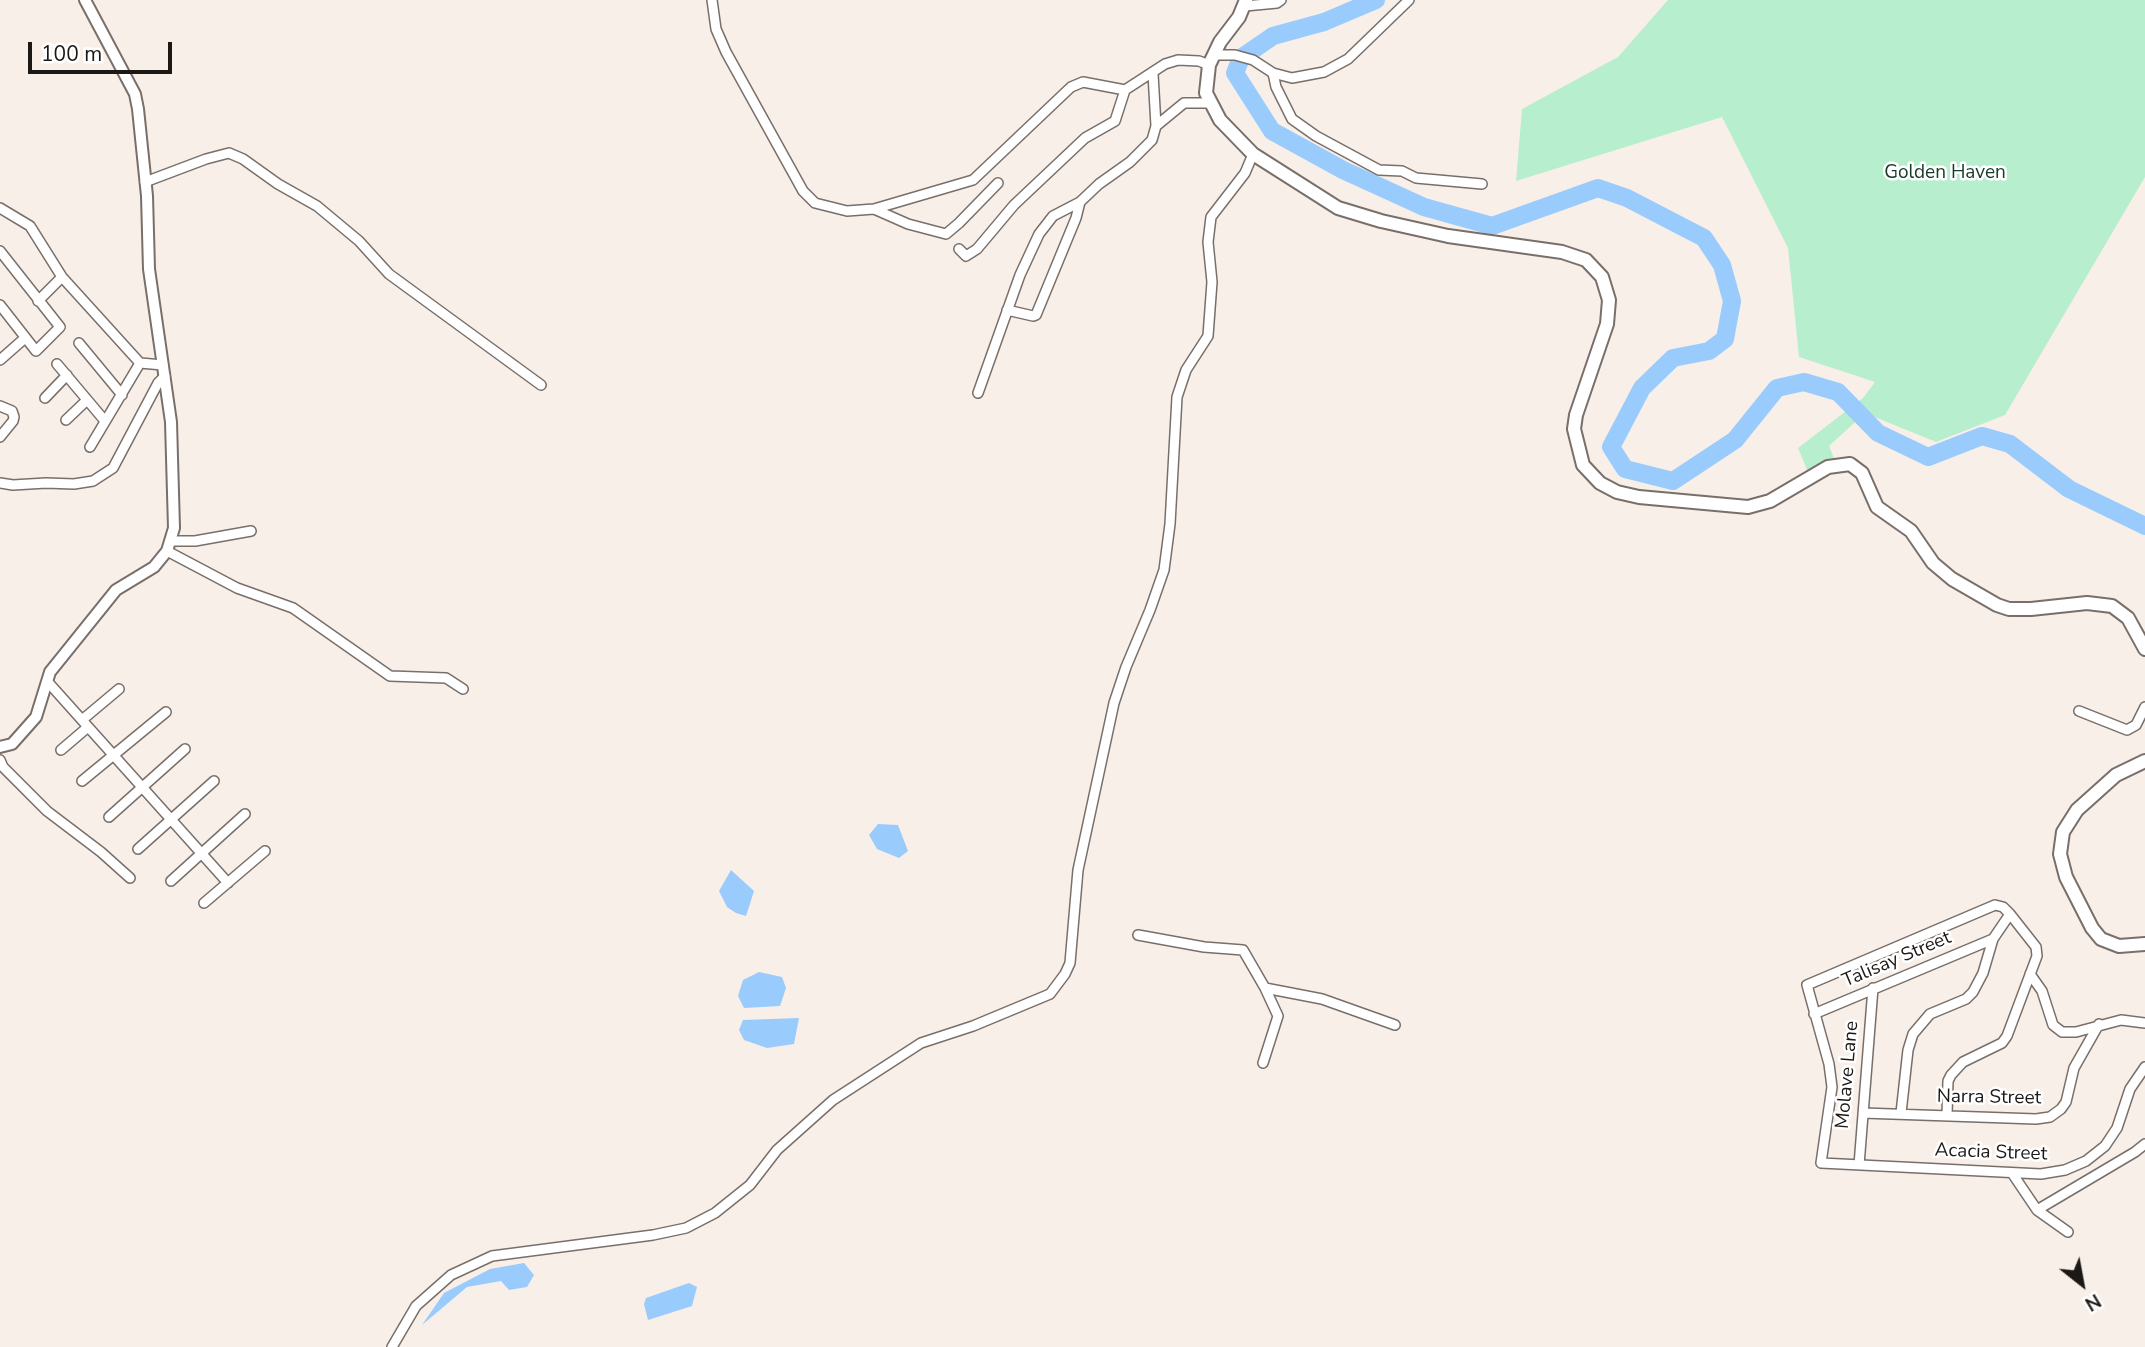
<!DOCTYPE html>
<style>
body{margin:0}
#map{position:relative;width:2145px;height:1347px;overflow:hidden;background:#f9efe9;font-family:"Nunito Sans",sans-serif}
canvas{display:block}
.north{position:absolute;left:2047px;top:1249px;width:70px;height:70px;-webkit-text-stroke:5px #fff;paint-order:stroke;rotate:149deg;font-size:19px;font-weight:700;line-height:28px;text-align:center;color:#1b1816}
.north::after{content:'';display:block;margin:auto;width:24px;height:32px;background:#1b1816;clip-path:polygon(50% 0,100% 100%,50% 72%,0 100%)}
.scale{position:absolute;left:28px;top:42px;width:144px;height:32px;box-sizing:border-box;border:4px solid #1b1816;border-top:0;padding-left:9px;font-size:21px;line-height:24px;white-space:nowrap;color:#1b1816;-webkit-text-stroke:5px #fff;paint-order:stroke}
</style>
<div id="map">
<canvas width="2145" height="1347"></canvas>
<div class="north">N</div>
<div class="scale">100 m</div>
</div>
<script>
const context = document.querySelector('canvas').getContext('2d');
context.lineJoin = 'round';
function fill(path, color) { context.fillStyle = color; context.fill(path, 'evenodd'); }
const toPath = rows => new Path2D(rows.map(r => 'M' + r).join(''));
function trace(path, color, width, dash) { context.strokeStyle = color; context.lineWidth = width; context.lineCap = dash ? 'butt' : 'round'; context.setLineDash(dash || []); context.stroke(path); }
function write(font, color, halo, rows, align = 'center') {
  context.font = font + ' "Nunito Sans",sans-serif'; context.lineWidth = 5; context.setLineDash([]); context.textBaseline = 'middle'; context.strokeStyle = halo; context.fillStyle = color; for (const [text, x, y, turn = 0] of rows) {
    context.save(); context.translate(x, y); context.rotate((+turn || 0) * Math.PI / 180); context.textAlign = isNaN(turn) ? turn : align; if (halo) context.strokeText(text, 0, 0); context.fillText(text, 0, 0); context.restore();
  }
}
fill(toPath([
 [1668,0,2145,0,2145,177,2005,415,1936,442,1865,413,1829,446,1838,468,1810,477,1798,448,1863,398,1875,382,1799,357,1788,248,1722,117,1516,181,1522,109,1618,57]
]), '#b7eece');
fill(toPath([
 [878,824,898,825,908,851,899,858,877,849,869,835],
 [731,870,754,891,746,916,736,913,727,907,719,891],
 [759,972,782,977,786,988,780,1006,744,1008,738,996,743,980],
 [799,1018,794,1044,767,1048,744,1040,739,1030,743,1020],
 [524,1263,534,1275,527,1287,509,1290,501,1281,467,1287,422,1325,444,1293,490,1269],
 [689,1283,697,1287,692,1306,648,1320,644,1304,646,1298]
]), '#99cbfd');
trace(toPath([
 [1376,0,1324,22,1273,36,1241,58,1235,73,1272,131,1343,170,1424,207,1492,226,1598,188,1627,198,1704,238,1722,265,1732,301,1725,339,1709,351,1673,358,1642,388,1611,447,1625,469,1673,481,1735,440,1777,388,1804,382,1838,392,1878,433,1928,457,1982,436,2010,444,2069,489,2145,526]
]), '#99cbfd', 18);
const minor = toPath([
 [712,0,716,29,726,52,803,191,815,203,847,211,874,209,973,180,1071,87,1083,82,1125,90,1165,64,1178,60,1199,61,1209,65],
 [1245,6,1277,3,1281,0],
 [1214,55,1235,55,1253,60,1273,73,1292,78,1324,72,1348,59,1409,0],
 [1273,73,1276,87,1292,119,1316,136,1379,170,1402,171,1416,178,1482,184],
 [1156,126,1184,103,1209,103],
 [145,182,206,159,229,153,243,159,278,184,317,206,359,241,389,274,541,385],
 [0,208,30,226,62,277,140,363,163,365],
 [874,209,908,224,946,234,959,223,998,183],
 [959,249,966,256,977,249,1014,205,1085,138,1115,121,1125,90],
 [0,251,60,327,36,351,0,305],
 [38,301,62,277],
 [1007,310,1033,316,1036,315,1076,218,1080,202],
 [79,343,122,395],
 [0,360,25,338],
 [57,364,105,421],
 [978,393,1020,275,1039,234,1053,216,1080,202,1099,184,1130,162,1152,140,1156,126,1153,74],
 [45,398,67,375],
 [0,406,12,411,14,417,13,421,0,437],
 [66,420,87,400],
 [90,447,140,363],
 [0,483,13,485,46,483,74,484,93,481,113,468,158,383,165,376],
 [170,541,195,541,251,531],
 [167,551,237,588,293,608,390,676,446,678,463,689],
 [47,681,228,883],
 [2079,711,2127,730,2136,725,2145,707],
 [82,720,119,689],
 [61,750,88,727],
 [0,760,3,767,47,811,101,852,130,878],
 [82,781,166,712],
 [109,817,185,749],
 [138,849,214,781],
 [171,881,245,814],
 [204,903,265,851],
 [1138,935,1204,947,1243,950,1265,988,1278,1016,1263,1063],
 [2030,974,2042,991,2053,1025,2062,1032,2076,1032,2121,1020,2145,1023],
 [1265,988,1322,999,1395,1025],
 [1814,1014,1993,939],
 [1863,1113,2036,1119,2050,1117,2061,1109,2066,1102,2074,1068,2099,1024],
 [1901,1113,1908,1050,1913,1034,1930,1014,1966,999,1973,992,1983,973,1993,939,2010,914],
 [1947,1115,1948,1081,1951,1075,1963,1062,2002,1043,2007,1036,2037,956,2036,947,2010,914,2003,907,1995,905,1807,985,1829,1064,1832,1087,1821,1163,2041,1174,2065,1170,2086,1161,2105,1146,2117,1128,2130,1089,2145,1067],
 [1859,1165,1873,988],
 [2012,1173,2037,1210,2068,1232],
 [2037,1210,2135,1152,2145,1144],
 [392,1347,416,1306,451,1275,492,1256,653,1235,686,1228,715,1213,750,1185,777,1150,833,1100,921,1043,973,1026,1050,994,1065,974,1070,963,1078,870,1114,703,1126,667,1150,610,1164,570,1170,524,1177,397,1186,370,1208,336,1212,282,1208,242,1211,217,1245,173,1253,154]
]);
const tertiary = toPath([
 [0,747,12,744,36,717,50,672,116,590,154,567,167,551,174,528,171,422,149,269,147,196,138,109,135,94,85,0]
]);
const secondary = toPath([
 [1246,0,1239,17,1220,42,1209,65,1206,93,1220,120,1253,154,1338,208,1381,221,1448,236,1562,252,1586,260,1602,277,1609,300,1607,324,1576,415,1574,429,1583,465,1600,483,1617,492,1639,497,1748,507,1770,501,1828,467,1850,464,1862,473,1877,507,1911,531,1933,563,1952,579,1997,605,2009,609,2031,609,2087,603,2112,606,2128,618,2145,649],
 [2145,761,2116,775,2077,810,2063,832,2060,854,2066,877,2092,928,2101,939,2119,946,2145,944]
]);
trace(minor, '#786f6a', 12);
trace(tertiary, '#786f6a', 14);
trace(secondary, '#786f6a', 16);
trace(minor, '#fff', 9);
trace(tertiary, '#fff', 10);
trace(secondary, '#fff', 12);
write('19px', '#163c28', '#fff', [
 ["Golden Haven",1945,173]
]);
write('19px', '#1b1816', '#fff', [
 ["Talisay Street",1897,960,-23],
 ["Molave Lane",1848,1075,-85],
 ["Narra Street",1989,1098,1],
 ["Acacia Street",1991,1153,2]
]);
</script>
